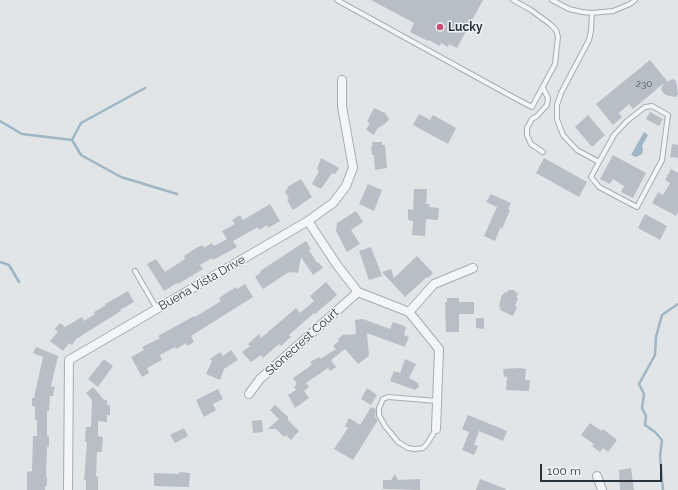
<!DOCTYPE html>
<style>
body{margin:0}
#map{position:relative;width:678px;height:490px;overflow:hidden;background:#e1e5e8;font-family:Raleway,sans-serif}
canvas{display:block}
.scale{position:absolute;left:540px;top:464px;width:122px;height:18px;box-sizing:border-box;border:2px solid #2a343e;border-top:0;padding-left:5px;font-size:12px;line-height:14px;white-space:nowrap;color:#2a343e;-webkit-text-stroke:3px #f0f3f6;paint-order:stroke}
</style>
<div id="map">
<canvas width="678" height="490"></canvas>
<div class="scale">100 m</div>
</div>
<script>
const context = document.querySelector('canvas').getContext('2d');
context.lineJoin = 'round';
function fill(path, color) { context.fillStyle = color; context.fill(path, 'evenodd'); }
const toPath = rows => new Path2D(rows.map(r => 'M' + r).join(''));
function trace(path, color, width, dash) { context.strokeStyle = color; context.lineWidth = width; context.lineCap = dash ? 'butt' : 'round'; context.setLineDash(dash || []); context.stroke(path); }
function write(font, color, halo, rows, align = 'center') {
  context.font = font + ' Raleway,sans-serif'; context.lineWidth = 3; context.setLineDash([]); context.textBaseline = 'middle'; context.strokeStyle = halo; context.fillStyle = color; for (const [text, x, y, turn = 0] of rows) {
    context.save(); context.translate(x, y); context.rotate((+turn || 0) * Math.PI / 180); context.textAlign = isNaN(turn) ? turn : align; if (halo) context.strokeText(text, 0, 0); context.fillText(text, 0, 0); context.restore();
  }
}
fill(toPath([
 [644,132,648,135,642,146,643,150,642,154,636,157,631,155]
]), '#9eb6c5');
trace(toPath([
 [0,121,22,134,72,140,81,123,145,88],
 [72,140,81,155,121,177,177,194],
 [0,262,9,265,19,282],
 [663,490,660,456,662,440,655,432,645,425,646,416,642,408,644,394,639,384,655,355,656,337,662,315,678,304]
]), '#9eb6c5', 2.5);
fill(toPath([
 [371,0,483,0,457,48,449,44,448,47,441,43,440,46,429,40,428,41,410,32,414,23],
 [650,60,667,81,666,82,673,79,676,81,678,94,676,97,669,96,664,94,661,89,664,83,633,109,629,104,619,113,622,117,613,125,596,104],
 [374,108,385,113,389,119,387,122,377,129,374,135,366,130,370,123,367,122],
 [650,112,663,119,659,126,646,119],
 [419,114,430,120,433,115,456,128,448,144,413,125],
 [588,115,605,135,592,147,575,127],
 [372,142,382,142,382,145,385,145,387,168,375,170,374,155,372,155,371,146,373,146],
 [672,144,678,145,678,158,670,157],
 [613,155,646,173,633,198,621,192,624,186,613,179,610,184,600,179],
 [321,158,339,168,335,174,332,173,321,189,312,184,319,171,317,169],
 [544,158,587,182,579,197,536,173],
 [671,169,678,173,678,212,676,216,652,203,658,192,663,195,670,183,665,180],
 [301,179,312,197,293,210,287,200,289,198,285,192,288,188,287,187],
 [368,184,382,190,374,211,359,204],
 [414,189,427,189,426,204,430,204,429,207,439,208,438,220,426,219,425,236,412,235,413,221,408,220,408,209,413,210],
 [491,194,511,203,508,209,510,210,502,229,500,228,495,241,484,236,497,207,486,202],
 [270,204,280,221,268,228,267,225,259,230,258,227,233,241,237,247,213,260,212,258,200,265,203,269,178,284,177,283,164,291,147,264,156,259,165,272,185,259,184,256,196,248,203,245,204,248,212,243,214,246,227,239,222,231,235,224,232,220,240,215,243,220],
 [356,211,363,222,351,230,360,244,347,252,336,231,337,223],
 [645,214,667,226,660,240,638,228],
 [306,241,311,249,309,250,317,263,318,262,323,268,313,275,301,257,298,273,292,272,290,273,289,272,263,289,255,277,261,272,260,271],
 [371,247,382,276,369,280,359,251],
 [417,256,433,273,428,278,427,277,405,297,382,272,391,269,394,278],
 [326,282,337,295,315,314,314,313,289,335,291,337,281,346,279,344,263,358,261,355,251,362,242,352,250,346,248,344,259,334,261,338,296,308,300,313,314,301,310,296],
 [245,284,253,297,191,336,194,342,187,346,186,343,176,349,175,347,160,355,162,360,147,368,149,373,142,377,131,357,144,350,142,347,160,338,158,336,194,316,195,317,221,301,219,298,236,287,237,289],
 [508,290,514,290,518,294,516,297,518,298,515,306,517,307,513,316,500,310,501,308,499,307,501,297,505,292,507,293],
 [128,291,134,302,120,310,121,311,76,339,72,345,69,343,63,351,50,341,58,332,55,329,60,323,65,327,82,317,84,321,95,314,94,312,106,305,105,304],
 [447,298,459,298,459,302,474,302,474,314,459,314,459,332,446,332,445,302,447,302],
 [476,318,484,318,484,329,476,328],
 [363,319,390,329,393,322,404,326,406,328,404,335,409,337,405,347,367,333,369,356,358,364,345,349,331,360,336,367,330,371,328,368,306,383,309,387,304,391,309,398,295,408,288,395,296,390,294,387,297,384,293,378,309,367,312,364,310,362,319,357,320,359,336,349,333,346,339,341,338,339,344,334,345,335,356,334,355,320],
 [36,347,58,356,51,386,55,387,53,396,50,396,49,411,47,411,47,436,49,436,49,447,47,447,46,477,47,477,47,486,45,486,45,490,27,490,27,472,32,471,33,436,37,436,37,420,35,420,35,406,32,406,32,398,34,398,43,357,33,353],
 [231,350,238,360,224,369,220,380,206,374,212,361,210,359,220,352,223,356],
 [104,359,113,366,98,387,88,379],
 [405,359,416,364,409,378,418,383,419,387,415,390,390,381,394,371,400,373],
 [519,368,526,369,525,380,530,380,529,391,506,390,507,376,504,377,503,369],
 [93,387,104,400,107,400,107,405,110,405,110,415,107,415,107,422,98,421,98,436,103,437,102,452,97,452,96,476,98,477,98,490,86,490,86,480,84,480,87,442,85,442,86,427,91,427,92,400,86,393],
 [367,388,377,395,371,405,361,399],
 [218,389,223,399,213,404,216,410,204,417,196,400],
 [275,405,288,417,288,420,299,431,291,440,286,435,284,437,276,429,268,429,279,419,270,410],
 [371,407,376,409,375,417,378,420,353,460,334,449,348,428,345,426,349,418,360,425],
 [468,415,507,431,503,441,479,431,474,445,478,446,474,455,462,450,469,432,462,429],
 [262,420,263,432,253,433,252,421],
 [590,423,602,431,603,429,617,440,608,452,603,448,600,452,592,446,594,444,581,435],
 [184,428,188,436,175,443,170,435],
 [631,468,634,490,620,490,619,470],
 [179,472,190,473,189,487,154,486,154,473,179,474],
 [395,474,398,480,420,479,420,490,383,489,383,480,391,480],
 [480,479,506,489,506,490,476,490]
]), '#b8bec5');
const lane = toPath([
 [337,0,511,96,532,107,555,64,558,37,556,30,550,24,531,10,513,0],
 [552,0,569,9,582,12,592,13,613,11,630,4,635,0],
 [592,13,591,31,589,40,561,93,557,105,557,119,563,135,577,150,599,162,591,177,599,187,637,207,662,160,668,115,652,106,645,107,627,121,614,135,599,162],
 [543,152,531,144,527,135,527,128,532,119,537,116,547,105,548,98,543,88],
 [135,271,157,309],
 [436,429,427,444,423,448,414,449,408,448,398,442,385,426,379,415,379,408,383,399,388,397,437,401]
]);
const street = toPath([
 [308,221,337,265,358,292,409,312,439,349,436,429],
 [409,312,434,284,473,268],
 [249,394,260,379,358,292],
 [597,476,602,490],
 [68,490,69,360,308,221,333,203,346,186,353,168,342,106,342,80]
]);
trace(lane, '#a6acb2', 6);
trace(street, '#a6acb2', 10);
trace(lane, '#f3f5f7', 4);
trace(street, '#f3f5f7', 8);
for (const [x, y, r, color] of [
 [440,27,4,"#c3506f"]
]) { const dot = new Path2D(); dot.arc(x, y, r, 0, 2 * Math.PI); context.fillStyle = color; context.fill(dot); trace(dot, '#f0f3f6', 1.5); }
write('10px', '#4e5660', null, [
 ["230",644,84]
]);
write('bold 12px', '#2a343e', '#f0f3f6', [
 ["Lucky",448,27]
], 'left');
write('12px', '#2a343e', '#f0f3f6', [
 ["Buena Vista Drive",202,283,-30],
 ["Stonecrest Court",302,342,-42]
]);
</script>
